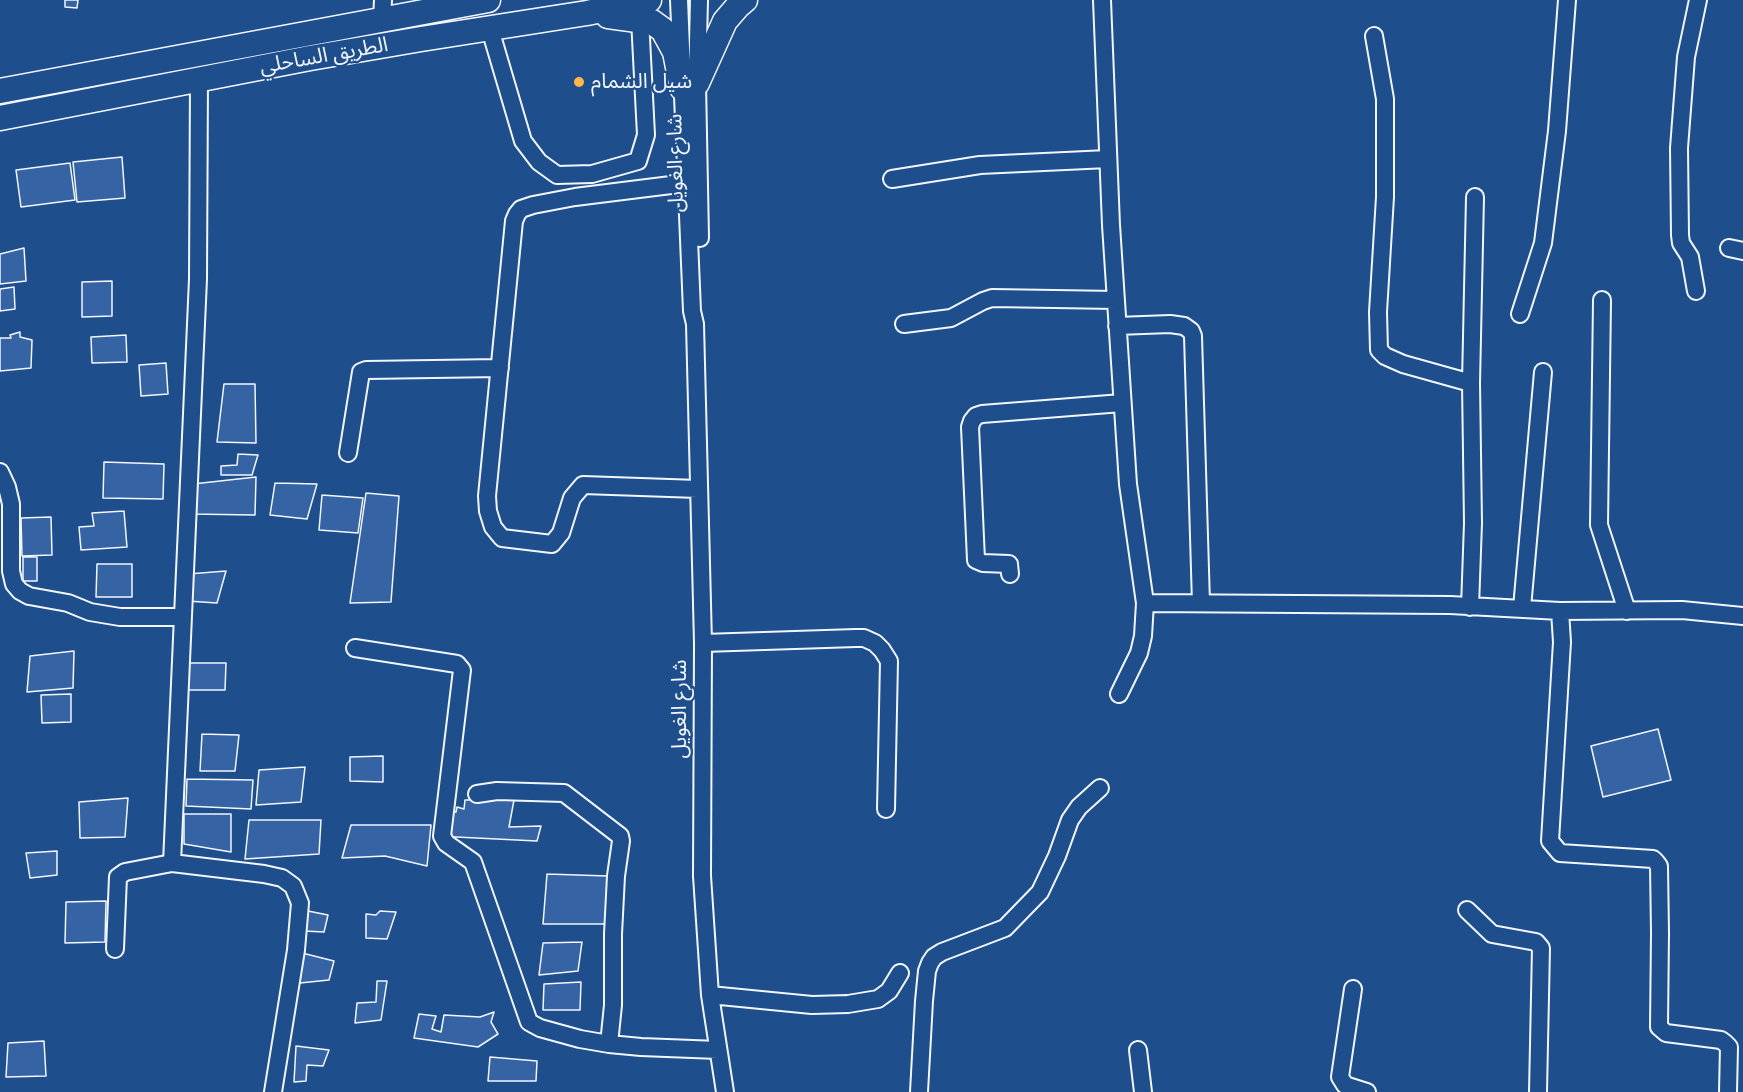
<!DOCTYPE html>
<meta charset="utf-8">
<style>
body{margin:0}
canvas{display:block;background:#1f4e8c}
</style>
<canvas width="1743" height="1092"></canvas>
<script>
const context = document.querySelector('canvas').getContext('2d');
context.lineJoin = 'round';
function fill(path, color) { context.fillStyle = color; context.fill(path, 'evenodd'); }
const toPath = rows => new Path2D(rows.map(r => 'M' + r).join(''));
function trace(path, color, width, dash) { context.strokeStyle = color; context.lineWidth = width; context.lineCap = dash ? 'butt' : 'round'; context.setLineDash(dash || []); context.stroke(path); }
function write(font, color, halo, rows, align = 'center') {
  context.font = font + ' Karla,"Noto Sans Arabic",sans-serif'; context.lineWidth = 4.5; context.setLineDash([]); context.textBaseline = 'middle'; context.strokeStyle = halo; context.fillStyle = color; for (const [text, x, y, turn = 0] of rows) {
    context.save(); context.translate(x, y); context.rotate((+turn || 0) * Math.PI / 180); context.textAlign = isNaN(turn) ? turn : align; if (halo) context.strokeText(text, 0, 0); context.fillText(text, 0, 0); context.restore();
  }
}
const building = toPath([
 [65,0,78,0,77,8,65,7,65,0],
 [122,157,125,198,77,202,73,162,122,157],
 [70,163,75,200,21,207,16,170,70,163],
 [24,248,26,281,0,284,0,254,24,248],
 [112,281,112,316,82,317,82,282,112,281],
 [14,287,15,309,0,311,0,289,14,287],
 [20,332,20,337,32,340,31,368,0,371,0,338,11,338,10,335,20,332],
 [126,335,127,362,92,363,91,337,126,335],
 [166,363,168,394,141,396,139,365,166,363],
 [224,384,255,384,256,443,217,442,224,384],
 [238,454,258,455,252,475,221,475,221,466,237,465,238,454],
 [104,462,164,464,163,499,103,498,104,462],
 [256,477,255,515,191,514,193,484,256,477],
 [275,483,317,484,307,519,270,515,275,483],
 [366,493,399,496,391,602,350,603,366,493],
 [322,495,363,498,358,533,319,530,322,495],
 [124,511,127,547,81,550,79,527,94,526,92,513,124,511],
 [51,517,52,555,22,556,21,518,51,517],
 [23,557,37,557,37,581,23,581,23,557],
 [97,564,132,564,132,597,96,597,97,564],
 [226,571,217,603,187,601,188,574,226,571],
 [74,651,73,688,27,692,30,656,74,651],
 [187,663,226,663,225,690,185,690,187,663],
 [71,694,71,722,42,723,41,695,71,694],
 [1658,729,1671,780,1603,797,1591,746,1658,729],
 [202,734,239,735,235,771,200,771,202,734],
 [383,756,383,782,350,781,350,757,383,756],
 [305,767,301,802,256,805,259,770,305,767],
 [187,779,253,780,251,809,186,806,187,779],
 [128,798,125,837,80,838,79,802,128,798],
 [465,800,514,800,509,827,541,826,537,841,436,836,438,810,456,812,457,807,464,809,465,800],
 [184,814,231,814,231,852,184,844,184,814],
 [249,820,321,820,319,854,245,859,249,820],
 [351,825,431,825,427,866,385,856,342,858,351,825],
 [57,851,57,875,30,878,26,853,57,851],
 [547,874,608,876,606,924,543,924,547,874],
 [106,901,105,942,65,943,66,902,106,901],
 [303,910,328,915,324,932,304,931,303,910],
 [380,911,396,912,387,939,366,938,366,914,376,915,380,911],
 [582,942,578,971,539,975,543,943,582,942],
 [302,953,334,961,329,980,300,983,302,953],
 [377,981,387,981,381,1020,355,1023,357,1003,376,1002,377,981],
 [581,982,580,1010,543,1010,544,984,581,982],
 [494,1012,491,1022,498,1034,478,1047,414,1038,419,1014,436,1016,432,1029,441,1032,444,1015,480,1017,494,1012],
 [44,1041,46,1076,6,1077,8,1043,44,1041],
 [296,1046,329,1050,323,1066,307,1065,306,1081,294,1082,296,1046],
 [490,1057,537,1061,536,1081,488,1081,490,1057]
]);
fill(building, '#3563a3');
trace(building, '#f2f6ff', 1.5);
const minor = toPath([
 [679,0,692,311,695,324,703,643,702,876,710,995,725,1092],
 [699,0,697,83,700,238],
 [1102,0,1111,225,1128,484,1145,603,1450,605,1560,611,1682,610,1743,616],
 [382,20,383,0],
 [490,29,523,141,539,162,557,175,592,174,638,161,646,135,640,19],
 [1374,36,1385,99,1385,197,1378,312,1379,350,1385,356,1403,364,1471,383],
 [892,179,980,165,1108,159],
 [687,183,575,197,533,205,521,209,517,214,514,221,487,496,488,511,493,527,502,538,552,544,561,533,572,498,583,485,698,489],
 [1729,248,1743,251],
 [1696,291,1690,257,1681,243,1680,235,1679,148,1686,57,1698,0],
 [1602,300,1599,525,1627,611],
 [1520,314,1543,243,1557,131,1567,0],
 [904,324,951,318,983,301,992,298,1116,300],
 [1117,326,1170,324,1184,326,1191,331,1193,336,1201,603],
 [348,453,361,372,366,370,500,368],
 [0,472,7,487,11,504,11,571,14,584,20,591,29,596,68,603,90,612,120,617,182,617],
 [1010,574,1009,564,983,563,976,560,970,427,972,421,976,416,982,414,1122,403],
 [1470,607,1473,523,1471,383,1475,197],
 [1522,608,1543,372],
 [1560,611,1562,642,1550,841,1560,853,1653,859,1656,862,1659,866,1660,933,1659,1027,1666,1033,1721,1040,1725,1043,1729,1047,1728,1092],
 [703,643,856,638,864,638,875,643,882,650,889,661,886,809],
 [355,648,457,664,462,670,442,836,446,843,473,862,529,1022,540,1028,580,1039,609,1044,641,1047,718,1050],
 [1119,694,1139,653,1143,636,1145,603],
 [477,794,497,791,564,793,620,836,621,841,616,876,613,934,613,1005,609,1044],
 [172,863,198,279,199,80],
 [1467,910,1492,934,1536,942,1541,948,1538,1092],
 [115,949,118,877,125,872,172,863,264,874,282,878,293,886,300,903,296,950,273,1092],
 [1353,989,1340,1077,1345,1085,1367,1092],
 [710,995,812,1005,848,1004,878,999,889,991,900,973],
 [1138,1050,1143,1092],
 [919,1092,924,1001,927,971,930,963,934,957,942,952,1005,928,1040,892,1057,856,1070,820,1079,807,1100,788]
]);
const highway = toPath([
 [608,16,652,22,663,30,675,52,682,88],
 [697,83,725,21,738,6,745,0],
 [0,91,488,0],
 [0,118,310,58,421,39,587,13,649,0]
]);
trace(minor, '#f2f6ff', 20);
trace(highway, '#f2f6ff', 27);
trace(minor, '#1f4e8c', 16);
trace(highway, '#1f4e8c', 24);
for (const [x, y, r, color] of [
 [579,82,6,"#ffb74d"]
]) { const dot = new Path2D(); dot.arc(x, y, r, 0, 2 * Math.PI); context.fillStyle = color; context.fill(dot); trace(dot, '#1f4e8c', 2); }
write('21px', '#f2f6ff', '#1f4e8c', [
 ["الطريق الساحلي",324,56,-10],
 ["شارع الغويل",676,163,-91],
 ["شارع الغويل",680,709,-90]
]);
write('21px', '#f2f6ff', '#1f4e8c', [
 ["شيل الشمام",591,82]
], 'left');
</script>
